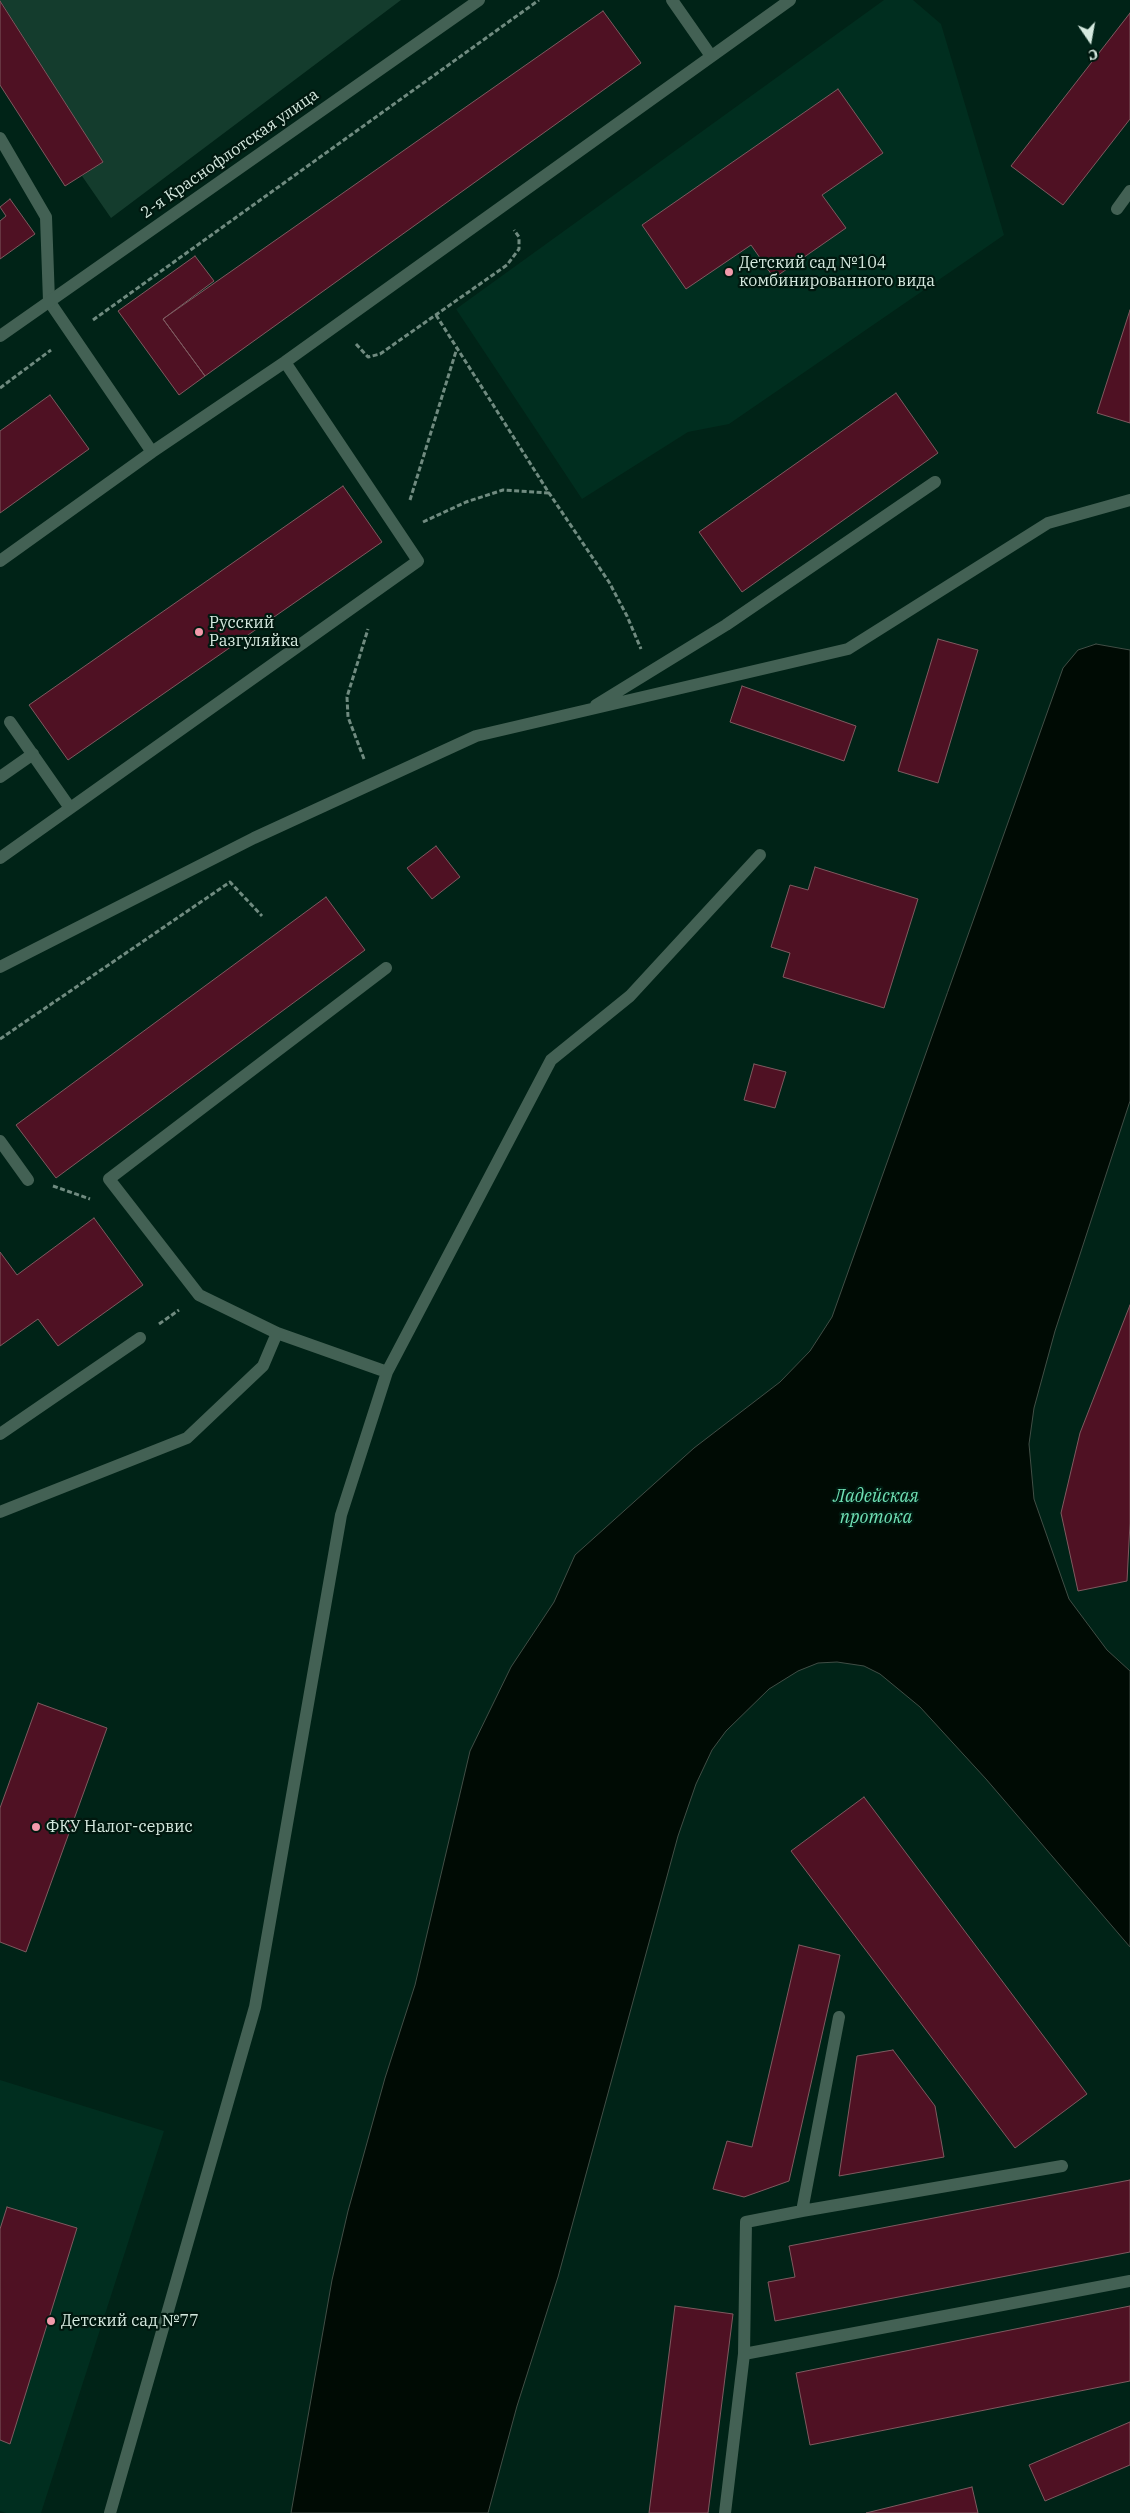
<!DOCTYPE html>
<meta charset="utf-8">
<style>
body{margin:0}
#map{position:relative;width:1130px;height:2513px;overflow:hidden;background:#002317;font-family:"IBM Plex Serif",serif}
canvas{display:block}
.north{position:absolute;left:1065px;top:15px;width:50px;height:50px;-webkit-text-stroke:4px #00180f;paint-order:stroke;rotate:168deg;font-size:14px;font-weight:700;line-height:20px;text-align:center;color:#d5e9df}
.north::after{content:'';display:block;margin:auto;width:18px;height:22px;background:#d5e9df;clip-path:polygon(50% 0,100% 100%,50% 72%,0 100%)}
</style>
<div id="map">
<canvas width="1130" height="2513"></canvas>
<div class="north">С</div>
</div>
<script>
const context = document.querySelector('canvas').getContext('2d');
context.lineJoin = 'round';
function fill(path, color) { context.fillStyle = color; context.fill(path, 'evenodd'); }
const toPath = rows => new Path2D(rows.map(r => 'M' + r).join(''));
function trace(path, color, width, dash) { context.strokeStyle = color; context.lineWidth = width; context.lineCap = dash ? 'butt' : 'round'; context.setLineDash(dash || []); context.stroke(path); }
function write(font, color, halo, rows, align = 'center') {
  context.font = font + ' "IBM Plex Serif",serif'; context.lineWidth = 4.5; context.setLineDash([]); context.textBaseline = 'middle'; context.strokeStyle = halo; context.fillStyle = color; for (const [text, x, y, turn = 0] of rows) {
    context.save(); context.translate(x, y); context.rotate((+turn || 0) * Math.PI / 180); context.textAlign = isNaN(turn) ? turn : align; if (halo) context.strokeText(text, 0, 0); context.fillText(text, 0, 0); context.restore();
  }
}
fill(toPath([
 [884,0,913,0,941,24,1004,235,729,424,688,432,582,499,456,309],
 [0,2080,164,2131,41,2513,6,2513,0,2511]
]), '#002e1f');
fill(toPath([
 [0,0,401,0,111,218,82,176,103,162]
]), '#143c2d');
const water = toPath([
 [1096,644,1130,650,1130,1101,1055,1331,1034,1408,1029,1444,1034,1499,1069,1599,1107,1650,1130,1671,1130,1947,986,1779,920,1707,880,1674,864,1666,837,1662,818,1663,798,1671,769,1689,726,1731,712,1750,696,1784,678,1836,558,2277,517,2406,488,2513,291,2513,332,2280,348,2211,385,2078,415,1985,470,1751,511,1667,554,1602,575,1555,694,1448,780,1382,810,1351,832,1317,1063,668,1078,650,1096,644]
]);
fill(water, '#000b04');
trace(water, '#404e46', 1);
const building = toPath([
 [0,1,103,162,65,186,0,85,0,1],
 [603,11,641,63,205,376,163,319,603,11],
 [1130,13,1130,119,1063,205,1011,166,1130,13],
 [838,89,883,153,822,195,846,228,774,278,751,245,686,289,642,225,838,89],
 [10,199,35,234,0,259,0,221,6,216,0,207,10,199],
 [195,256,214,281,163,319,205,376,179,395,118,311,195,256],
 [1130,310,1130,423,1097,413,1130,310],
 [896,393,938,453,742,592,699,532,896,393],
 [50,395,89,449,0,513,0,431,50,395],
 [343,486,382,542,68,760,29,705,343,486],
 [938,639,978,650,938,783,898,771,938,639],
 [742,686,856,726,844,761,730,722,742,686],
 [436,846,460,877,432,899,407,868,436,846],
 [815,867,918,899,884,1008,783,977,790,953,771,947,790,885,808,890,815,867],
 [326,897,365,950,56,1178,16,1125,326,897],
 [754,1064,786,1072,775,1108,744,1100,754,1064],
 [94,1218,143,1285,58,1346,38,1319,0,1346,0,1252,17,1275,94,1218],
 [1130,1305,1130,1523,1127,1581,1078,1591,1061,1513,1080,1433,1130,1305],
 [38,1703,107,1728,26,1952,0,1942,0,1808,38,1703],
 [864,1797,1087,2094,1015,2148,791,1851,864,1797],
 [799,1945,840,1955,789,2181,744,2197,713,2189,727,2141,752,2147,799,1945],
 [893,2050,935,2106,944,2157,839,2176,857,2056,893,2050],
 [1130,2180,1130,2252,775,2321,768,2282,795,2277,789,2246,1130,2180],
 [7,2207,77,2228,10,2444,0,2440,0,2229,7,2207],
 [675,2306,733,2314,708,2513,649,2513,675,2306],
 [1130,2306,1130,2381,810,2445,796,2373,1130,2306],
 [1130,2422,1130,2465,1045,2501,1029,2465,1130,2422],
 [972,2487,978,2513,866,2513,972,2487]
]);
fill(building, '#4f1123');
trace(building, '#7e5a60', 1);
trace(toPath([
 [436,315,549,493,609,582,627,616,641,649],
 [93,320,539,0],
 [356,344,368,357,380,354,507,265,519,249,519,237,514,230],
 [0,388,51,350],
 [410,500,457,348],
 [423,522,466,502,503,490,549,493],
 [364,759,348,717,347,697,368,629],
 [0,1039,230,882,262,916],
 [53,1186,90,1199],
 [159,1324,179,1310]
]), '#708b80', 3, [5, 2.5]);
trace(toPath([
 [672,0,711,56],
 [0,138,46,217,49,301,152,452],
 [1117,209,1130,191],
 [0,561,152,452,285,362,790,0],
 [596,705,726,625,935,482],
 [10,722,70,808],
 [0,777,33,754],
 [0,858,418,561,285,362],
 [0,967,254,838,476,736,848,649,1048,523,1130,500],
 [0,1141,28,1180],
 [277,1333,387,1372,551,1060,630,996,760,855],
 [0,1434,140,1338],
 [0,1512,187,1438,263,1366,277,1333,199,1295,109,1179,386,968],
 [802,2211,1062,2166],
 [744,2354,1130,2281],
 [110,2513,255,2007,341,1515,387,1372],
 [725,2513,744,2354,746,2222,802,2211,839,2017]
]), '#436154', 12);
trace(toPath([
 [0,336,479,0]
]), '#436154', 12);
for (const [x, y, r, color] of [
 [729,272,5,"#f39aab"],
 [199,632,5,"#f39aab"],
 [36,1827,5,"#f39aab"],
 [51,2321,5,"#f39aab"]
]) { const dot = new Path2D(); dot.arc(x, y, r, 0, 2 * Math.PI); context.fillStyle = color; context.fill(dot); trace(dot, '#00180f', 2); }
write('16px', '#d5e9df', '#00180f', [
 ["2-я Краснофлотская улица",230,154,-35]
]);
write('16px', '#d5e9df', '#00180f', [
 ["Детский сад №104",739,263],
 ["комбинированного вида",739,281],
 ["Русский",209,623],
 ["Разгуляйка",209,641],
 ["ФКУ Налог-сервис",46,1827],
 ["Детский сад №77",61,2321]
], 'left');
write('italic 18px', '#6fe1b5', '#00180f', [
 ["Ладейская",876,1497],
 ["протока",876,1518]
]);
</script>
